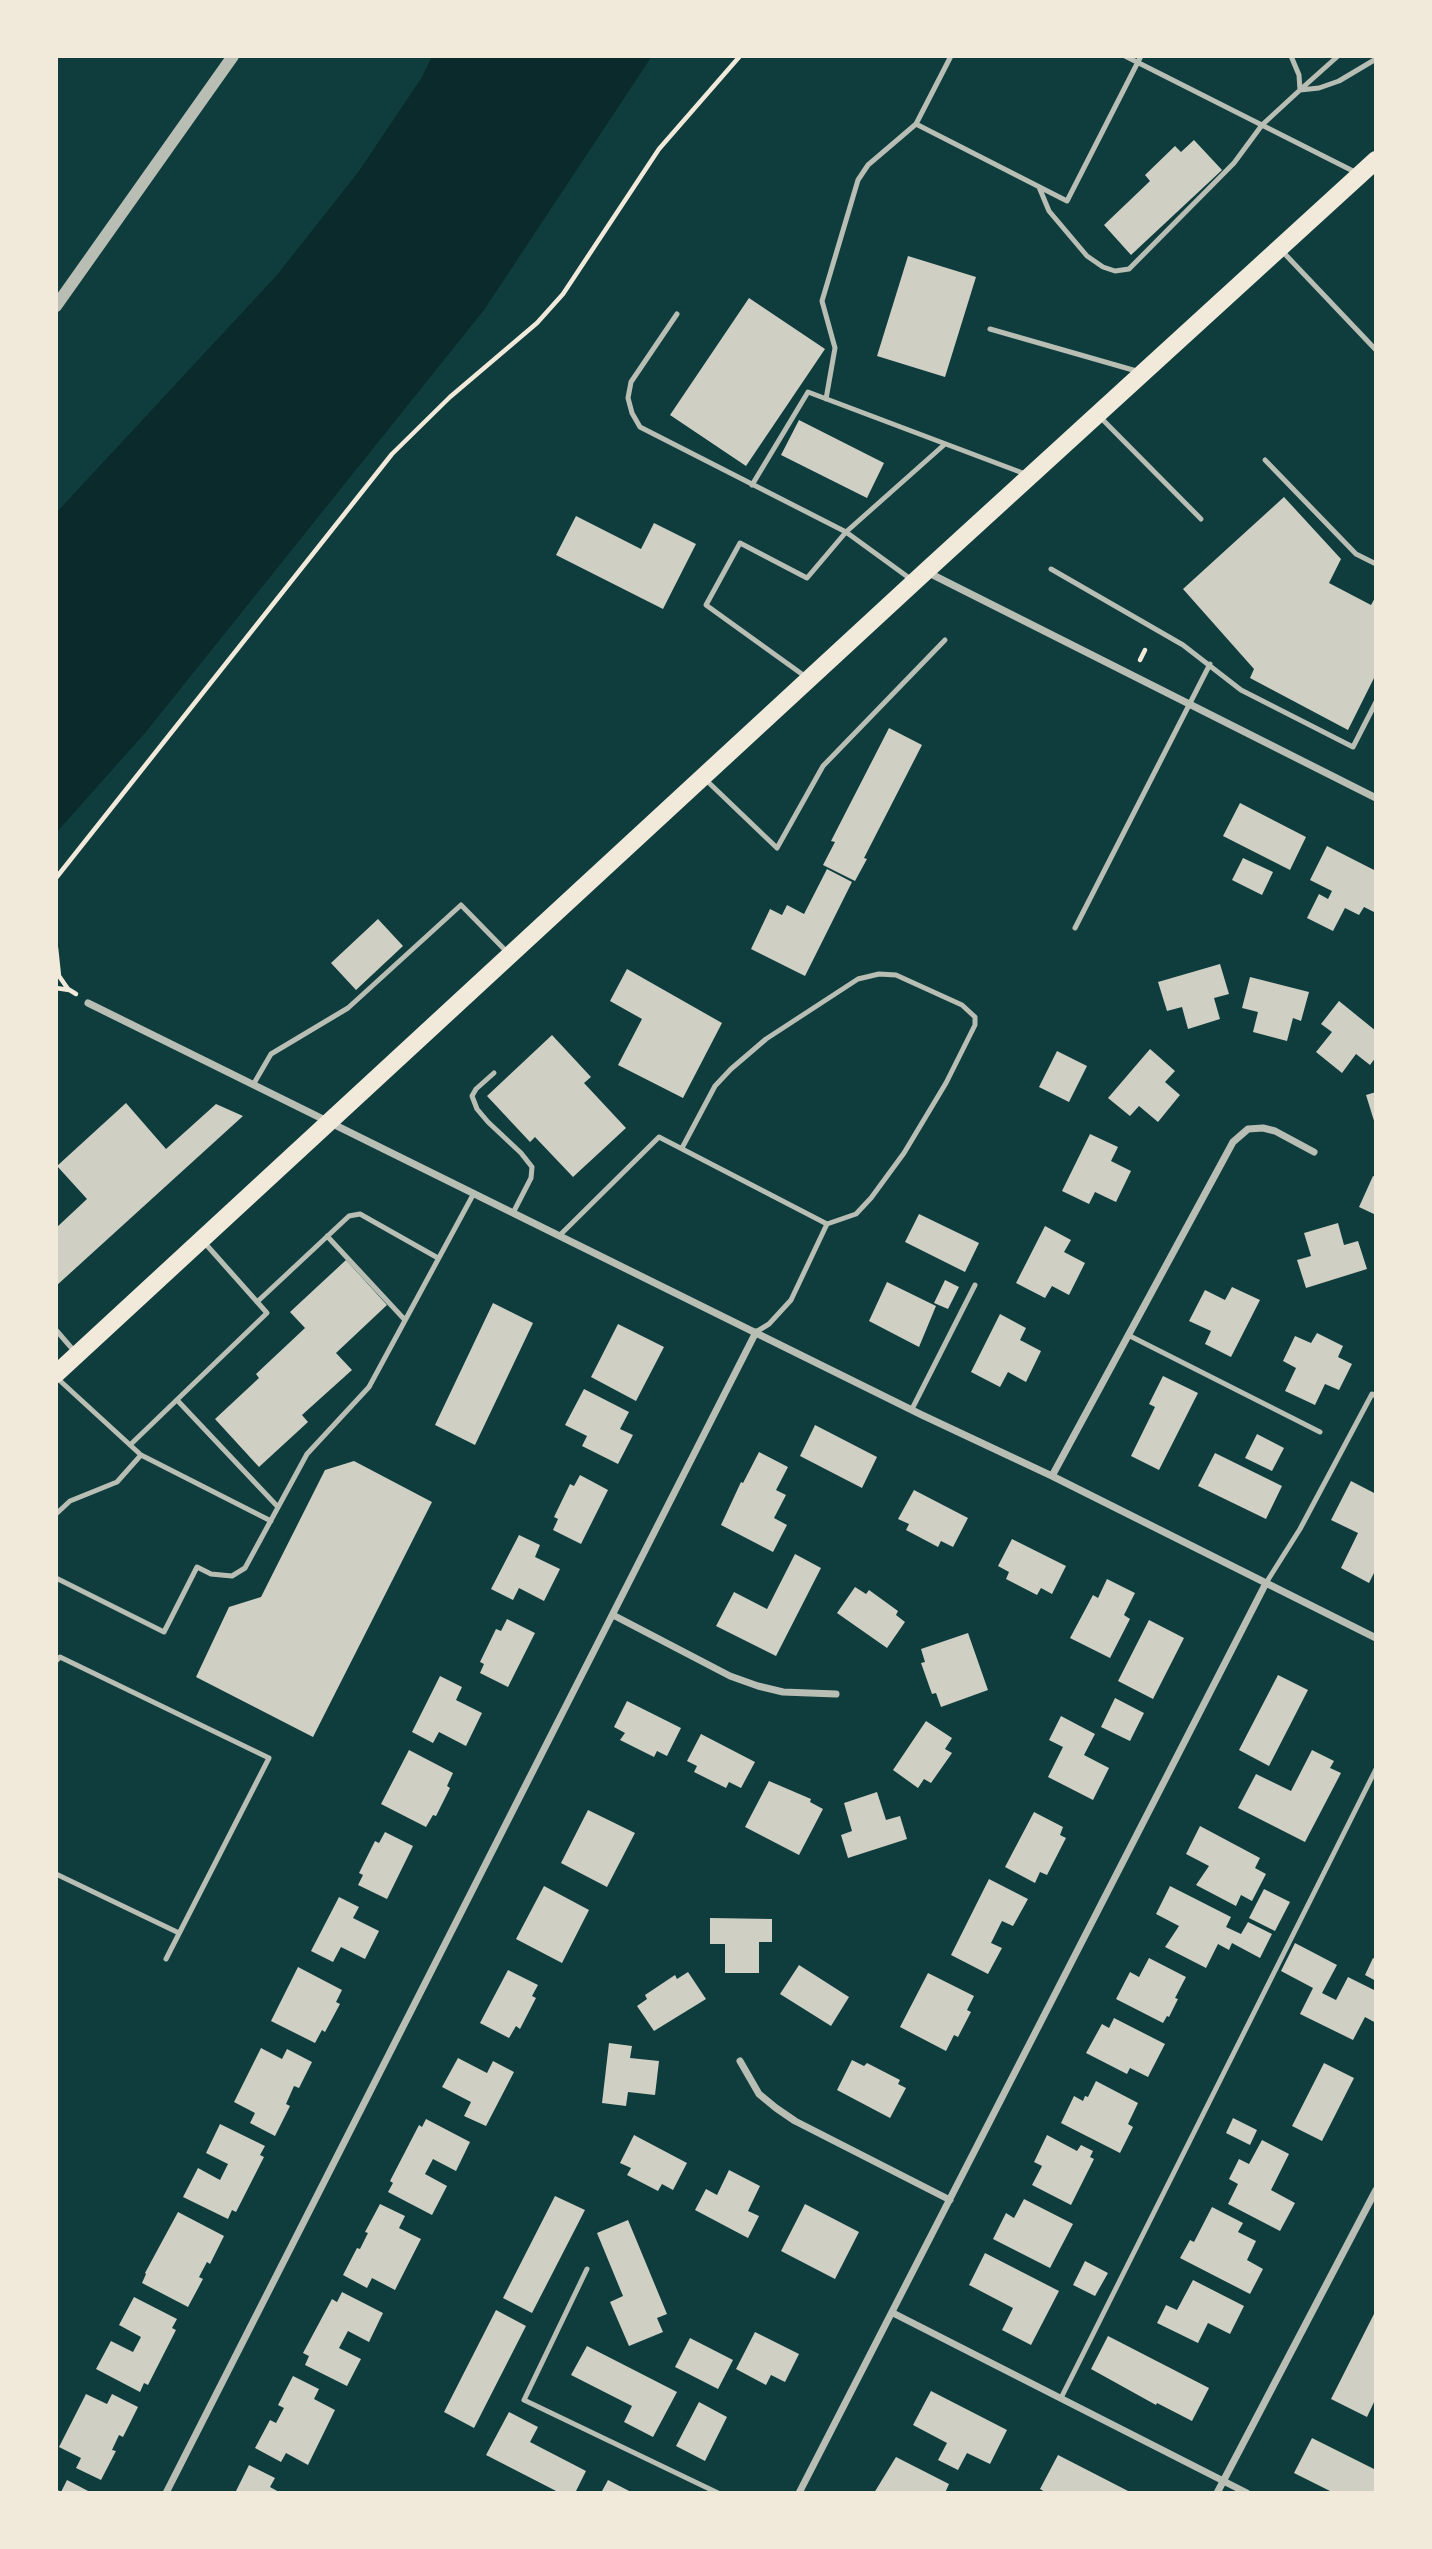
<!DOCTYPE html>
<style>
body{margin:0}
#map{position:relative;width:1432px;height:2549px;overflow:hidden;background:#0f3d3e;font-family:Rubik,sans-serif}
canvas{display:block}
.frame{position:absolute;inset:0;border:58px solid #f1e9da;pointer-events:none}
</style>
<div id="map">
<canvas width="1432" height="2549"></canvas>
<div class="frame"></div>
</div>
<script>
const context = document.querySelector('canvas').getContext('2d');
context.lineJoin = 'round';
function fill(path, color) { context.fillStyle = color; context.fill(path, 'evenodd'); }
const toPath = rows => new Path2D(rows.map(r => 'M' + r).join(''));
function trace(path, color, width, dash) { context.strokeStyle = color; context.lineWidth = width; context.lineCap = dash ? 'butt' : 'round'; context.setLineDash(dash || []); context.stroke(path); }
fill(toPath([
 [432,56,652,56,484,310,145,733,56,833,56,513,277,275,359,171,422,77]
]), '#0a2a2b');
fill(toPath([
 [1194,140,1222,170,1131,255,1104,225,1150,181,1145,175,1175,146,1181,152],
 [908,256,976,277,945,377,877,356],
 [749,298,825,349,746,466,670,415],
 [799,420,884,463,867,498,781,455],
 [1284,497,1341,559,1329,583,1371,605,1376,596,1376,674,1348,730,1250,678,1254,669,1183,589],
 [576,516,641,549,654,523,696,544,663,609,556,555],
 [889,728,922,745,864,858,867,859,855,881,823,865,835,842,831,841],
 [1240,803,1306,837,1290,870,1223,836],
 [1327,846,1376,871,1376,913,1364,907,1359,915,1345,908,1333,931,1307,918,1319,894,1328,899,1332,891,1310,880],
 [1243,858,1273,872,1262,895,1232,880],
 [827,869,852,882,805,976,751,949,770,909,782,915,787,905,804,914],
 [378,919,403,946,356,990,331,963],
 [1220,964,1229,994,1214,998,1220,1019,1188,1029,1182,1007,1167,1011,1158,982],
 [627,969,722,1023,683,1098,618,1065,642,1019,610,1001],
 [1250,977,1309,992,1301,1021,1293,1018,1287,1041,1253,1032,1258,1012,1242,1008],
 [1339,1001,1376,1031,1376,1057,1370,1065,1356,1054,1342,1073,1316,1052,1332,1032,1321,1024],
 [552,1035,591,1077,584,1083,626,1128,573,1177,535,1137,530,1142,487,1096],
 [1150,1049,1175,1071,1165,1082,1180,1095,1158,1122,1139,1106,1130,1116,1108,1098],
 [1057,1051,1087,1066,1069,1102,1039,1087],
 [1376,1092,1376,1124,1375,1124,1366,1095],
 [126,1103,166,1149,216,1104,243,1116,56,1286,56,1228,87,1199,57,1166],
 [1090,1134,1118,1147,1111,1161,1131,1171,1116,1202,1095,1192,1089,1204,1062,1191],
 [1373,1176,1376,1177,1376,1215,1359,1207],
 [919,1214,979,1243,965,1272,905,1242],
 [1338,1223,1344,1245,1358,1241,1367,1269,1306,1288,1297,1260,1311,1256,1304,1233],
 [1045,1226,1071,1240,1064,1252,1085,1263,1069,1295,1052,1286,1045,1298,1016,1283],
 [346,1260,387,1305,336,1353,352,1370,302,1415,308,1422,259,1467,215,1419,259,1378,256,1374,305,1328,290,1312],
 [945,1280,959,1287,948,1309,934,1303],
 [887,1282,936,1306,919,1347,869,1321],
 [1232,1287,1260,1300,1231,1357,1205,1344,1211,1331,1189,1321,1205,1290,1225,1300],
 [493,1303,533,1323,475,1445,435,1425],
 [1000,1314,1026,1328,1020,1340,1041,1351,1026,1382,1008,1372,1000,1387,971,1372],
 [618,1324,664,1347,636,1401,591,1377],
 [1317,1333,1343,1346,1338,1357,1352,1364,1339,1390,1325,1384,1315,1405,1285,1391,1296,1368,1283,1361,1295,1336,1311,1343],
 [1163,1376,1198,1393,1159,1470,1131,1456,1155,1407,1149,1404],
 [584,1389,629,1412,620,1429,633,1435,618,1464,582,1446,587,1436,565,1425],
 [815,1425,877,1457,862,1488,800,1456],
 [1257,1434,1284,1448,1272,1471,1245,1458],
 [759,1452,788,1467,776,1490,786,1495,774,1518,787,1525,773,1552,721,1525,741,1482,743,1483],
 [1215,1453,1282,1486,1266,1519,1198,1486],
 [354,1461,432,1502,313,1737,196,1677,229,1607,261,1597,325,1470],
 [580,1475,608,1490,581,1544,553,1530,558,1519,554,1517,570,1484,574,1486],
 [1351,1481,1376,1494,1376,1569,1369,1583,1341,1568,1358,1533,1331,1520],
 [914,1490,968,1518,953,1547,941,1541,938,1547,906,1530,909,1524,898,1519],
 [519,1535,540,1545,535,1557,560,1569,544,1601,519,1588,513,1600,491,1589],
 [1012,1539,1066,1566,1052,1594,1041,1588,1037,1595,1006,1579,1009,1572,998,1566],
 [795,1554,821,1568,776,1656,716,1626,734,1592,767,1609],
 [1107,1579,1135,1593,1124,1615,1130,1619,1110,1658,1070,1638,1093,1595,1098,1598],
 [855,1587,866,1594,869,1590,898,1611,896,1615,905,1622,887,1648,837,1613],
 [507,1619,535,1633,508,1687,480,1673,484,1664,480,1662,496,1629,501,1631],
 [1149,1620,1184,1638,1153,1699,1118,1681],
 [968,1633,988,1690,941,1707,936,1693,932,1694,921,1663,925,1662,921,1649],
 [1278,1675,1308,1690,1269,1766,1239,1750],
 [440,1676,462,1687,456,1700,482,1713,466,1746,439,1732,433,1743,412,1732],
 [1115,1698,1144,1713,1130,1741,1101,1727],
 [627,1701,681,1728,667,1756,657,1751,654,1757,620,1740,625,1733,614,1727],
 [1061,1716,1095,1734,1084,1755,1109,1768,1093,1800,1048,1777,1063,1747,1049,1740],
 [926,1721,952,1738,945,1749,952,1753,931,1783,924,1779,918,1788,893,1770],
 [701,1734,755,1762,741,1788,729,1782,726,1788,694,1772,697,1766,687,1761],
 [409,1750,453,1773,447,1786,450,1788,436,1816,433,1815,426,1827,381,1804],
 [1312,1750,1334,1761,1330,1768,1341,1773,1305,1842,1238,1808,1256,1774,1291,1791],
 [769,1781,811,1799,810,1802,823,1809,799,1855,745,1827],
 [877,1792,886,1820,900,1816,907,1839,848,1858,841,1835,852,1831,844,1803],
 [588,1810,635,1833,607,1887,561,1863],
 [1034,1812,1063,1827,1060,1835,1066,1838,1047,1875,1040,1872,1035,1883,1005,1867],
 [1200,1826,1260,1858,1255,1868,1266,1874,1252,1901,1241,1895,1236,1906,1196,1885,1209,1866,1186,1854],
 [385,1832,413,1846,387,1899,358,1885,363,1875,359,1873,375,1841,379,1843],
 [989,1879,1028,1899,1013,1926,1002,1921,991,1943,1002,1948,988,1974,951,1955],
 [544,1886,589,1910,562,1963,516,1939],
 [1170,1886,1231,1917,1226,1927,1241,1934,1248,1922,1272,1934,1260,1958,1232,1943,1229,1950,1218,1944,1206,1968,1165,1947,1179,1926,1156,1914],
 [1264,1889,1290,1902,1275,1931,1249,1918],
 [339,1897,359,1907,353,1918,379,1931,365,1959,341,1947,333,1962,311,1951],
 [710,1918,772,1919,772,1942,759,1942,759,1973,725,1973,725,1944,710,1944],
 [1295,1943,1337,1965,1322,1993,1336,2000,1348,1977,1376,1991,1376,2023,1365,2017,1353,2040,1300,2014,1313,1988,1281,1971],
 [1149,1958,1186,1977,1175,1998,1178,1999,1169,2017,1167,2016,1163,2023,1116,1999,1130,1972,1139,1977],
 [1373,1958,1376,1959,1376,1981,1365,1975],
 [799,1965,849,1997,831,2026,780,1994],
 [298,1967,342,1990,336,2002,340,2004,325,2032,322,2030,315,2043,271,2021],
 [508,1970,538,1985,532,1996,536,1998,520,2029,516,2026,509,2038,480,2023],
 [688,1972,706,1999,654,2031,637,2006,647,1999,645,1995,675,1975,677,1979],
 [928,1973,974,1996,967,2010,971,2012,958,2037,954,2035,946,2051,900,2027],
 [1114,2018,1165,2044,1148,2077,1130,2068,1127,2074,1086,2053,1102,2024,1109,2028],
 [609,2043,632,2046,630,2058,659,2061,655,2095,628,2092,626,2106,602,2103],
 [261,2048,282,2059,287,2049,312,2062,299,2088,294,2086,286,2104,290,2106,275,2136,250,2123,255,2113,234,2102],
 [458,2058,487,2073,493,2061,514,2072,486,2126,464,2116,471,2102,442,2087],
 [852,2060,864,2066,867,2063,900,2080,898,2084,906,2088,890,2118,837,2090],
 [1324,2063,1354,2078,1322,2141,1292,2126],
 [1096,2081,1138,2103,1128,2124,1133,2127,1120,2153,1061,2123,1074,2096,1083,2101,1085,2096,1088,2097],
 [1233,2118,1257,2130,1250,2145,1226,2133],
 [426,2119,470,2142,456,2171,433,2159,425,2174,447,2186,432,2215,388,2192,393,2183,390,2181,419,2125,422,2127],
 [220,2124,265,2146,260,2155,264,2157,236,2212,232,2210,228,2219,183,2197,198,2168,220,2180,228,2164,206,2153],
 [634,2135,687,2163,673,2190,662,2184,658,2191,627,2175,631,2168,620,2163],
 [1047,2135,1077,2151,1081,2145,1093,2151,1090,2157,1094,2159,1071,2205,1032,2185,1042,2166,1034,2162],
 [1262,2140,1289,2154,1271,2190,1295,2203,1280,2231,1228,2204,1238,2184,1229,2179,1239,2159,1249,2164],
 [729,2170,760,2186,748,2211,759,2216,748,2238,695,2210,706,2189,717,2195],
 [555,2196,585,2210,532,2313,503,2298],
 [1024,2199,1073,2224,1050,2268,993,2239,1006,2213,1014,2218],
 [380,2204,405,2216,399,2228,421,2239,395,2290,372,2278,367,2288,343,2275,357,2248,360,2249,368,2233,365,2232],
 [805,2204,859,2232,835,2279,781,2251],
 [1212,2207,1243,2223,1238,2232,1256,2241,1247,2260,1263,2269,1250,2294,1180,2258,1190,2240,1194,2242],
 [178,2212,224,2236,210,2264,207,2262,199,2277,203,2279,188,2307,142,2283,146,2274,145,2273],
 [628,2220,667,2314,657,2318,663,2332,629,2346,610,2302,623,2296,597,2233],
 [985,2253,1059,2291,1031,2345,1002,2330,1013,2308,969,2285],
 [1085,2261,1108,2273,1095,2296,1073,2285],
 [1193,2280,1244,2306,1230,2334,1208,2323,1198,2343,1157,2323,1166,2305,1177,2310],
 [342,2292,383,2313,369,2342,348,2331,339,2348,361,2359,347,2386,305,2365,309,2356,303,2353,332,2299,337,2302],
 [134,2297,177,2319,172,2328,176,2330,148,2385,144,2383,140,2392,96,2369,111,2341,133,2352,141,2337,119,2325],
 [496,2310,526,2326,474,2428,444,2412],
 [1376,2310,1376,2398,1367,2417,1331,2399],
 [755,2332,799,2354,785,2382,771,2375,766,2385,736,2369],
 [1108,2336,1209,2388,1192,2421,1157,2403,1156,2405,1091,2369],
 [690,2338,733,2360,718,2389,675,2367],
 [587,2346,677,2392,653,2437,624,2422,632,2406,571,2375],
 [293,2376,319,2389,314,2399,335,2410,308,2465,286,2453,281,2462,255,2448,270,2420,276,2423,284,2408,278,2405],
 [931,2391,1007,2430,990,2464,967,2453,958,2470,938,2460,947,2443,913,2425],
 [86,2394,107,2404,112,2394,138,2407,123,2437,119,2435,112,2450,116,2451,101,2480,76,2468,81,2458,59,2447],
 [699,2402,727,2417,705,2461,676,2446],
 [509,2412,538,2427,530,2442,586,2471,575,2493,560,2493,486,2455],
 [1312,2438,1376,2470,1376,2493,1334,2493,1294,2473],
 [1058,2455,1132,2493,1047,2493,1040,2489],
 [896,2457,949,2484,945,2493,874,2493],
 [249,2465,275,2478,270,2487,281,2493,238,2493,236,2491],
 [67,2480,92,2493,56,2493,56,2489,61,2492],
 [608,2480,633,2493,601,2493]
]), '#cfcfc3');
trace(toPath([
 [1140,660,1145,650],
 [56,878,392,454,450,397,537,323,563,294,659,149,740,56],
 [56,948,59,976,68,989,76,994],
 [56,988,69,990]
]), '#f1e9da', 4.5);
trace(toPath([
 [1125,56,1357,173],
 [1301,89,1338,56],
 [1300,90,1319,88,1339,81,1376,59],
 [916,124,1067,201,1141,56],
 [1039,187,1049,211,1087,256,1103,267,1115,271,1129,269,1234,163,1262,125,1300,90,1299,75,1291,56],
 [1282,251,1376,350],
 [677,314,631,382,628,398,632,413,640,427,846,532,912,580],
 [990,329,1140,372],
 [826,399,835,348,822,301,858,180,868,165,916,124,951,56],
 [1100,417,1201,519],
 [1265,460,1356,554,1376,564],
 [752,485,808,392,1028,475],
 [1051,569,1183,645,1241,690,1353,747,1376,702],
 [806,677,706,605,740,543,807,578,846,532,945,444],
 [706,780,777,848,823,766,945,640],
 [1075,928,1210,664],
 [494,1073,476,1089,472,1096,477,1109,488,1122,521,1153,532,1167,531,1178,513,1213],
 [253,1085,271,1054,348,1008,461,905,507,952],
 [682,1148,715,1086,731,1069,766,1039,858,979,879,974,896,975,962,1005,975,1017,975,1025,946,1083,904,1153,871,1198,856,1214,827,1224],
 [327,1236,405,1320],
 [559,1236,659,1137,827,1224,791,1300,769,1324,756,1332],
 [257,1302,349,1216,360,1214,438,1258],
 [56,1330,75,1352],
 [1130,1336,1320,1432],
 [57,1378,141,1455,271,1521],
 [177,1400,278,1507],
 [912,1409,975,1285],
 [130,1445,267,1313,203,1241],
 [56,1514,70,1501,117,1482,141,1455],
 [56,1578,164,1632,197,1567,211,1574,232,1576,245,1568,307,1454,369,1387,474,1193],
 [1266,1583,1300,1529,1372,1394,1376,1396],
 [56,1661,60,1657,269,1758,166,1959],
 [56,1874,179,1933],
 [587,2269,524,2400,718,2493],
 [1061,2398,1376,1769]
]), '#b8beb3', 5);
trace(toPath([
 [927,572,1376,798],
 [88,1003,922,1415,1052,1476,1376,1638],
 [1052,1476,1233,1142,1248,1129,1263,1128,1275,1131,1314,1152],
 [613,1615,730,1676,758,1686,783,1692,836,1694],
 [740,2061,759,2094,776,2108,795,2121,950,2200],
 [893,2313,1247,2493],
 [166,2493,756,1332],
 [799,2493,1266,1583],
 [1217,2493,1376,2190]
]), '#b8beb3', 7);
trace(toPath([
 [56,306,233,56]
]), '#b8beb3', 12);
trace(toPath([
 [56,1374,926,571,1376,160]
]), '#f1e9da', 18);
</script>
